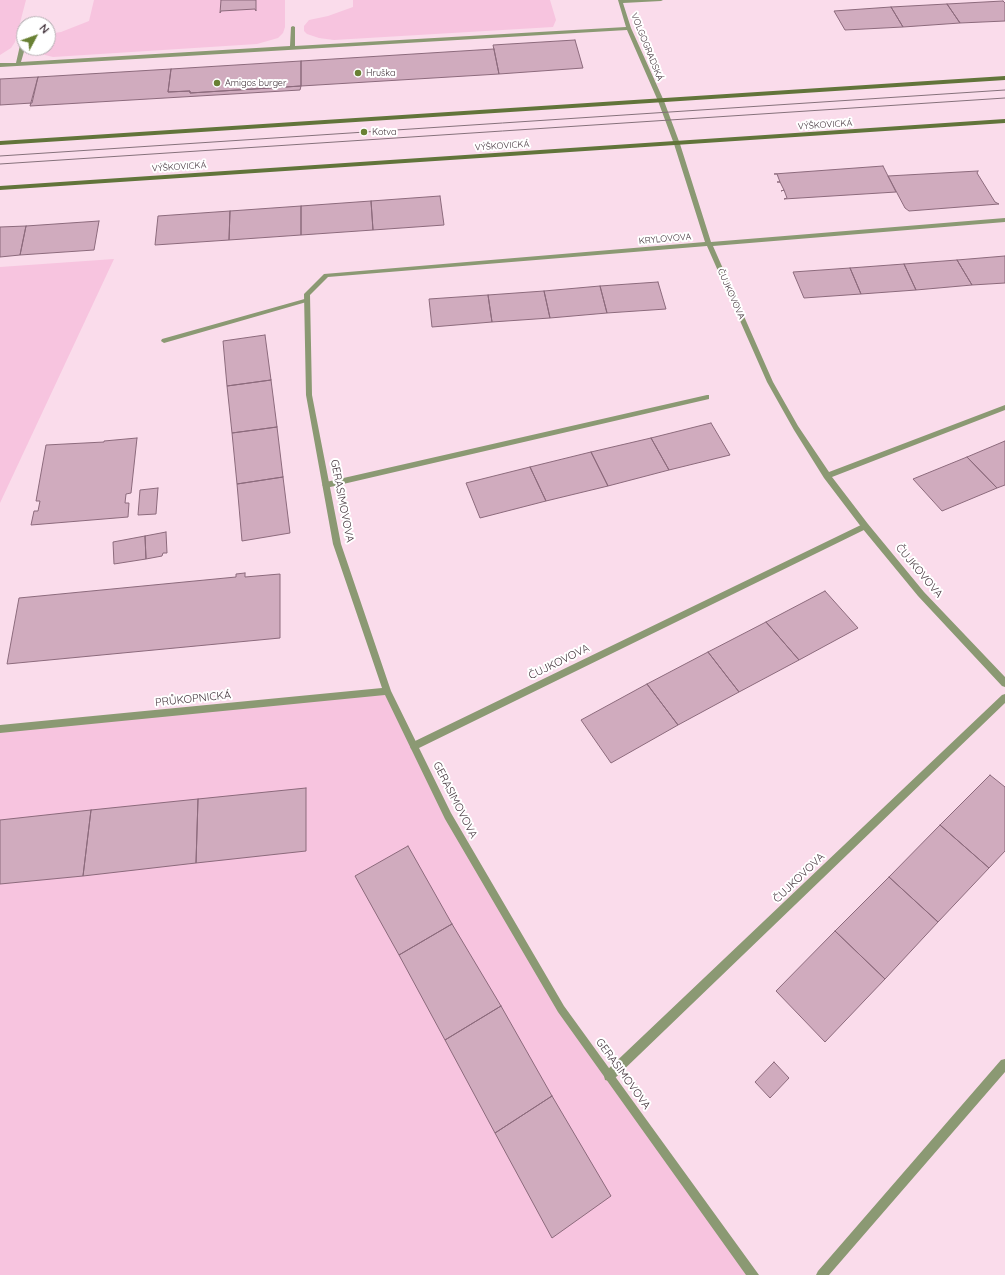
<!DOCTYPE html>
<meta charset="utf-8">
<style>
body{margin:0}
#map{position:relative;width:1005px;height:1275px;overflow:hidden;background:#fadceb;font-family:Quicksand,sans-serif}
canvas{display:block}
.north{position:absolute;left:16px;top:16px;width:40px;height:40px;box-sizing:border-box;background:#fff;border:1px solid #b3adb1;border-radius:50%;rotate:49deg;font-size:11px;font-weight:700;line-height:16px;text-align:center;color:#42333b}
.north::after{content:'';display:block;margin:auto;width:14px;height:18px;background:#698134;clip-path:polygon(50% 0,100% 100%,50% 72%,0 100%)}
</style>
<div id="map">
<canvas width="1005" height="1275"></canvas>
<div class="north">N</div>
</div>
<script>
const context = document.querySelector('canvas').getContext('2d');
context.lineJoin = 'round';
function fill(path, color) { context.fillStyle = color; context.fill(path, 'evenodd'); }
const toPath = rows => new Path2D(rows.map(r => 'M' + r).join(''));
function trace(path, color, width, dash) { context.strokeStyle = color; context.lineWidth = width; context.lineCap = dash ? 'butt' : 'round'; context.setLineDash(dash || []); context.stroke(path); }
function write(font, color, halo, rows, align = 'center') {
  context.font = font + ' Quicksand,sans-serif'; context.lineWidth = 4; context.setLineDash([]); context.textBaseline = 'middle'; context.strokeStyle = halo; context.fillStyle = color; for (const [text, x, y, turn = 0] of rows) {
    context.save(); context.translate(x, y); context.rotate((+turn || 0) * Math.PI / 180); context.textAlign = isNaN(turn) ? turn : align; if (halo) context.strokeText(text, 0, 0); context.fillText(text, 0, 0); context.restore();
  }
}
fill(toPath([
 [0,0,26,0,15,42,11,48,0,55],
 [94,0,285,0,285,27,283,33,278,38,257,44,53,57,33,52,29,49,48,48,48,34,61,32,89,21],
 [353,0,550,0,556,20,553,27,334,40,319,38,307,34,304,31,304,26,309,20,328,16,353,7],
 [114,259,0,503,0,267],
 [387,691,448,816,561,1009,753,1275,0,1275,0,729]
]), '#f7c4df');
const building = toPath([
 [221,0,256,0,256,11,255,9,221,11,220,13,221,0],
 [1003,1,1005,3,1005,21,960,23,947,4,1003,1],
 [947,4,960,23,903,27,891,7,947,4],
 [891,7,903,27,845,30,834,11,891,7],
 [575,40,583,68,499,74,493,45,575,40],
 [494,49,499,74,301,86,301,61,494,49],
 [301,61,301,86,190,93,190,91,168,92,171,69,301,61],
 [171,69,168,92,190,91,190,93,301,86,300,90,30,106,38,77,171,69],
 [38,77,32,103,0,105,0,79,38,77],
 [883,166,896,192,784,199,787,198,784,190,781,191,784,190,780,182,777,182,780,182,777,174,774,174,883,166],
 [978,171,977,173,995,202,999,204,909,211,905,208,888,176,978,171],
 [440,196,444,225,373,230,371,201,440,196],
 [371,201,373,230,301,235,301,206,371,201],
 [301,206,301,235,229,240,230,211,301,206],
 [230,211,229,240,155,245,158,216,230,211],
 [99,221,94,250,20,255,26,226,99,221],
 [26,226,20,255,0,257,0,227,26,226],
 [1005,256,1005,283,972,285,957,260,1005,256],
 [957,260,972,285,916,290,904,264,957,260],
 [904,264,916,290,861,294,850,268,904,264],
 [850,268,861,294,804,298,793,272,850,268],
 [658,282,666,309,607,313,600,286,658,282],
 [600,286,607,313,550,318,544,291,600,286],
 [544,291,550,318,492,322,488,295,544,291],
 [488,295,492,322,432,327,429,299,488,295],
 [265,335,271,380,227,386,223,341,265,335],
 [271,380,277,427,232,433,227,386,271,380],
 [711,423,730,455,669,470,651,438,711,423],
 [277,427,283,477,237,484,232,433,277,427],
 [137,438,131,493,126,494,125,503,129,503,128,517,31,525,34,511,38,511,40,501,36,501,46,445,104,442,104,441,137,438],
 [651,438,669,470,608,486,591,452,651,438],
 [1005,441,1005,485,997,488,967,457,1005,441],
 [591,452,608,486,546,501,530,467,591,452],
 [967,457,997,488,942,511,913,479,967,457],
 [530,467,546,501,480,518,466,483,530,467],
 [283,477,290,533,242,541,237,484,283,477],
 [158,488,156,514,138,515,140,490,158,488],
 [166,532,167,553,163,553,162,556,146,559,145,536,166,532],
 [145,536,146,559,114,564,113,542,145,536],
 [245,573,245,577,280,574,280,638,7,664,19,598,236,577,236,574,245,573],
 [825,591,858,628,799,660,766,622,825,591],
 [766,622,799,660,739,692,708,652,766,622],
 [708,652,739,692,678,725,647,684,708,652],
 [647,684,678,725,611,763,581,720,647,684],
 [990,775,1005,787,1005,851,989,868,940,825,990,775],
 [306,788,306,851,196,863,198,799,306,788],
 [198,799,196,863,83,876,91,810,198,799],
 [91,810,83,876,0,884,0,820,91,810],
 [940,825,989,868,938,922,889,877,940,825],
 [408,846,452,924,399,955,355,876,408,846],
 [889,877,938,922,885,979,835,931,889,877],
 [452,924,501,1006,445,1040,399,955,452,924],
 [835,931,885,979,825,1042,776,991,835,931],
 [501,1006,552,1096,495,1133,445,1040,501,1006],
 [774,1062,789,1078,770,1098,755,1082,774,1062],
 [552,1096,611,1196,552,1238,495,1133,552,1096]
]);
fill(building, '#d0abbe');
trace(building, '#8c6a7c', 1);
fill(toPath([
 [308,298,310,299,310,301,164,343,161,341,162,339,308,298],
 [707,395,709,395,709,399,326,488,322,485,326,482,707,395],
 [865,523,869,526,868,528,417,749,414,750,411,749,410,746,411,743,865,523],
 [1005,694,1005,703,613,1080,609,1081,605,1080,604,1076,605,1072,1002,695,1005,694]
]), '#8b9973');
fill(toPath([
 [618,0,663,0,661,1,623,3,631,28,664,101,680,144,711,242,1005,218,1005,222,713,246,773,382,798,426,829,472,1005,405,1005,410,832,477,868,524,924,592,1005,677,1005,687,1002,686,918,596,862,528,824,478,794,430,767,382,707,246,328,277,310,295,312,395,341,544,391,691,451,813,564,1006,759,1275,746,1275,558,1012,445,819,385,695,0,733,0,725,382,688,333,544,306,395,304,294,324,274,705,242,674,144,658,101,627,30,0,67,0,63,16,63,21,41,24,39,25,48,21,62,290,46,291,27,293,26,295,27,295,46,626,27,618,0],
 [1005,1059,1005,1072,829,1275,816,1275,818,1271,1001,1060,1005,1059]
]), '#8b9973');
fill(toPath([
 [1005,76,1005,80,0,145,0,141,1005,76],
 [1005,119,1005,123,0,190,0,186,1005,119]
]), '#61743a');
trace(toPath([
 [0,156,1005,90],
 [0,164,1005,98]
]), '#85717b', 1);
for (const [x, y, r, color] of [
 [358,73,4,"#698134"],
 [217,83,4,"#698134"],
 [364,132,4,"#698134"]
]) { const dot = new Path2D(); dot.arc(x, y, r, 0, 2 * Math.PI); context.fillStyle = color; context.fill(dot); trace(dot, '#fff', 1.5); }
write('9px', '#42333b', '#fff', [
 ["VOLGOGRADSKÁ",647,47,68],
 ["VÝŠKOVICKÁ",825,125,-4],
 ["VÝŠKOVICKÁ",502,146,-4],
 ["VÝŠKOVICKÁ",179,167,-4],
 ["KRYLOVOVA",665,239,-5],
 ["ČUJKOVOVA",731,294,66]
]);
write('9px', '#42333b', '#fff', [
 ["Hruška",366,73],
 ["Amigos burger",225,83],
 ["Kotva",372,132]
], 'left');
write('11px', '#42333b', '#fff', [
 ["GERASIMOVOVA",342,501,79],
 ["ČUJKOVOVA",919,571,50],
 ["ČUJKOVOVA",559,662,-26],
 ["PRŮKOPNICKÁ",193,699,-6],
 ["GERASIMOVOVA",455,800,63],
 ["ČUJKOVOVA",799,878,-44],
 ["GERASIMOVOVA",623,1074,54]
]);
</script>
